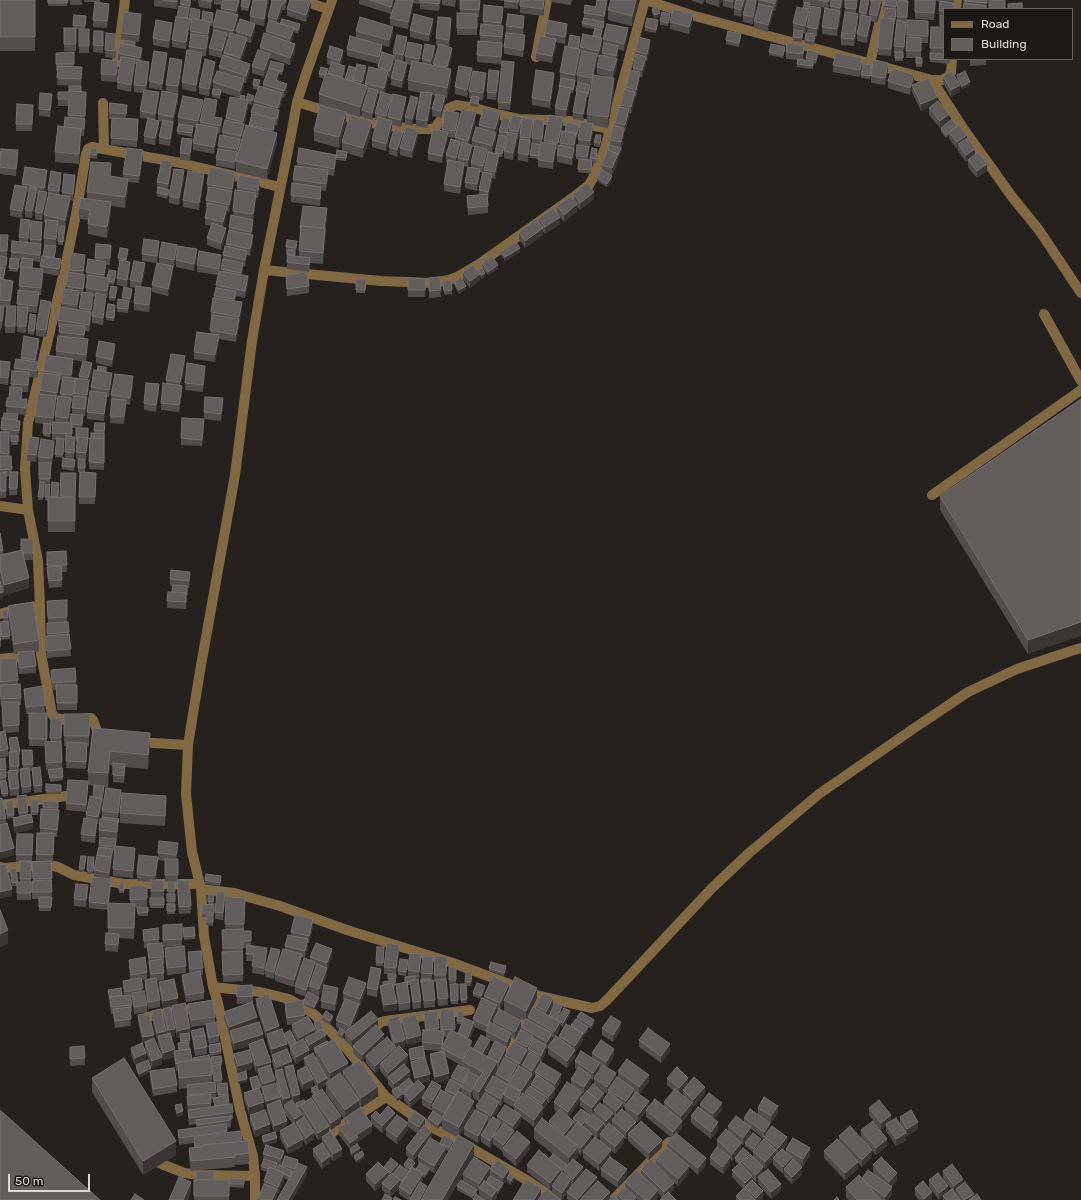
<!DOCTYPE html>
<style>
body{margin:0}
#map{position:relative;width:1081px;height:1200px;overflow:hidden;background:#24211f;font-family:Rubik,sans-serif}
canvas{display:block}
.legend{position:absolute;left:943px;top:8px;width:130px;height:52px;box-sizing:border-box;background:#1b1816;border:1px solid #686664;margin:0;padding:5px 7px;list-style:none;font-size:12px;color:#dcdad9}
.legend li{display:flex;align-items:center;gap:8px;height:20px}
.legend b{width:20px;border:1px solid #686664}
.scale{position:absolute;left:8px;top:1174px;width:82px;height:18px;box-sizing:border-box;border:2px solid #dcdad9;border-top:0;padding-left:5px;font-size:12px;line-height:14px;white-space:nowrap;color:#dcdad9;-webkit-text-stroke:3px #1b1816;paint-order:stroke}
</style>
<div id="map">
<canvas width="1081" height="1200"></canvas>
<ul class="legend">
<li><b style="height:5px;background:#836943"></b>Road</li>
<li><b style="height:11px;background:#625e5d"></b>Building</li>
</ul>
<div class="scale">50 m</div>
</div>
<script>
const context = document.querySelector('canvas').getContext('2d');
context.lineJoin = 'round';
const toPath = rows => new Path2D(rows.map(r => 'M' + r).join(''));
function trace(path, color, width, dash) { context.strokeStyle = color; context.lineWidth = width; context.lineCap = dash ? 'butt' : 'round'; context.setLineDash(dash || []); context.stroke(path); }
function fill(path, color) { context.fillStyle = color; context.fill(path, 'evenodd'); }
trace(toPath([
 [301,0,328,9],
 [646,0,691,15,932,80,942,80,948,77,951,72,952,59],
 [956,9,957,0],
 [536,57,547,0],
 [117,62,125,0],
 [870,64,883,6,879,2,875,0],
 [932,80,965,131,1013,198,1039,230,1081,293],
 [297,102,356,120,390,126,414,129,430,129,435,128,449,108,456,105,475,108,496,114,519,119,569,121,610,129],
 [103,103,104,149],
 [264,270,381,281,431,283,449,280,457,277,479,264,575,196,589,185,593,178,605,148,645,0],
 [1044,314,1081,381],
 [932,495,1081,390],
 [0,506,28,510],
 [40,606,41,654,52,714,56,718,67,720,91,718,93,720,99,736,103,739],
 [0,614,17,609,40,606,38,561,28,510,25,469,28,423,65,268,77,209,86,154,88,149,92,147,181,163,280,187],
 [0,659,30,656],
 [136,742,188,745],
 [0,805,66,796],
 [0,867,3,868,49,865,58,867,74,875,124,884,200,884],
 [201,889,234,893,280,906,347,930,453,963,512,985,539,996,592,1008,600,1006,606,1001,712,888,749,853,819,794,913,729,968,692,1017,669,1068,652,1081,648],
 [213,987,260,992,289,999,305,1008,315,1015,348,1050,386,1097,427,1125,459,1141,525,1179,556,1200],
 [147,1017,200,1007],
 [367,1034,381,1022,385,1021,470,1010],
 [488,1089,539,996],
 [332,1133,344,1124,386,1097],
 [157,1162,184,1173,200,1175,255,1176],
 [255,1200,255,1176,253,1156,240,1110,218,1003,213,987,204,936,201,889,192,852,186,794,188,745,200,671,235,475,252,341,264,270,292,130,297,102,306,74,332,0],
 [613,1200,669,1142]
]), '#836943', 10);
fill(toPath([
 [0,0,35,0,35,51,0,51],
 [48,0,68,0,67,6,48,6],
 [70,0,82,0,82,5,70,5],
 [84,0,100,0,100,2,109,11,107,28,93,27,93,20,95,2,84,2],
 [154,0,178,0,177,9,154,6],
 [181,0,196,0,196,1,191,0,188,19,189,19,200,13,199,20,202,20,213,17,212,26,210,26,206,56,202,56,202,60,196,92,182,89,182,82,189,51,191,38,190,38,190,31,191,23,190,23,186,49,172,47,172,40,180,6],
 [198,0,213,0,211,9,199,7,199,3,198,3],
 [214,0,222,0,222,5,214,4],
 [240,0,237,15,238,22,235,34,236,34,236,31,250,23,250,16,253,0,269,0,264,26,254,24,255,31,251,43,247,42,247,45,241,62,250,71,246,83,244,83,244,86,240,98,221,92,220,99,212,97,213,89,213,82,219,72,219,67,222,58,209,55,209,48,213,33,213,26,221,11,221,8],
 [227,37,229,37,224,53,224,56,223,56,227,40],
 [242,0,251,0,248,11,241,10],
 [271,0,287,0,285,10,282,10,278,23,300,28,298,34,294,32,294,35,291,43,295,51,290,65,270,58,270,61,264,77,252,73,252,66,260,50,260,47,266,34,266,31,268,24,268,17,271,5],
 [359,0,393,0,393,7,391,14,359,4],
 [396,0,441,0,439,11,420,9,420,4,413,3,413,7,408,29,390,25,390,18],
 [442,0,456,0,455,7,442,5],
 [460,0,480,0,479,17,477,17,477,35,457,35,457,13,460,13],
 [494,0,503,0,503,1],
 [504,0,519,0,518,9,504,8],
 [545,0,543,16,520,13,520,6],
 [551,0,572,0,571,5,551,2],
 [638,0,638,3,632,26,608,20,608,10],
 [692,0,704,0,703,4,692,1],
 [706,0,722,0,719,7,706,3],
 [723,0,735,0,733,9,723,6],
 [746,0,741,17,734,15,734,8],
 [747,0,758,0,757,2,757,5,753,24,743,22,743,15],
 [758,0,778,0,775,11,773,10,773,14,768,32,754,28,754,21,758,4],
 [803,0,830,0,828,9,830,9,830,6,843,0,837,36,822,34,822,27,825,8,810,5,809,14,821,15,817,36,815,36,814,45,805,43,805,40,807,33,808,23,805,33,803,33,802,42,793,41,794,30,793,30,793,23,803,8,804,4,803,4],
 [845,0,857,0,856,13,858,21,854,46,841,45,841,38,845,15],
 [869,0,867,16,869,16,869,14,882,0,882,5,877,23,871,21,867,43,857,41,857,34,860,20,859,19,859,12],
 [915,0,954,0,954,3,953,3,953,9,944,9,944,15,939,14,940,2,936,1,934,20,915,19],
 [964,0,987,0,987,9,963,9],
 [898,1,907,1,908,8,906,29,903,54,903,61,895,61,895,53,894,53,894,46,897,20],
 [897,2,895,24,894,24,891,56,878,55,878,48,883,18,884,5],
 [311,6,306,22,287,16,287,9],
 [607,6,601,38,602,45,599,58,597,57,597,61,594,75,614,89,608,128,593,125,593,131,590,148,589,148,588,160,590,160,590,158,597,153,596,163,592,162,591,174,578,172,579,160,576,159,576,156,578,146,578,139,587,123,587,114,592,85,590,85,590,88,588,97,587,97,583,121,573,119,573,112,576,95,576,91,578,82,577,82,577,75,581,54,580,54,580,47,593,36,594,29,582,27,582,23,584,18,584,13,596,7],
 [652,9,660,16,655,19,652,13],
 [503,14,501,26,503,33,501,64,477,62,477,55,480,41,480,35,483,24,483,21],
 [74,15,86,16,85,29,89,29,89,53,79,53,79,29,76,29,76,51,64,51,64,28,73,28],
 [940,15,944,15,944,59,950,59,949,64,930,62,931,27,940,27],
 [670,17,668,26,660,25,660,21],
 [907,20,928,21,928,43,921,43,921,58,922,61,922,67,916,67,916,58,906,58],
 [141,21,139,42,127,41,135,46,142,55,141,61,149,69,146,90,159,99,155,120,158,121,158,114,178,101,173,124,173,129,170,146,159,144,159,137,162,122,159,121,159,128,155,145,144,143,144,136,148,119,140,118,140,111,143,93,134,92,134,85,137,64,135,64,131,92,117,89,117,82,121,61,118,60,118,53,123,40,121,40,121,33],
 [693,21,689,34,670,29,670,22],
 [524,23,523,35,525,42,523,57,504,54,504,47,506,33,506,26],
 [658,24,656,33,645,31,645,27],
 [451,25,449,47,452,55,448,69,451,80,447,99,445,98,445,103,441,118,432,116,432,109,436,96,432,95,432,100,427,128,416,126,416,119,420,93,408,90,408,80,411,65,407,64,407,70,402,88,391,85,391,78,395,61,394,61,394,63,390,78,388,77,385,93,392,99,406,104,401,127,392,125,392,128,386,151,372,147,372,140,377,120,375,120,375,113,381,94,378,94,378,97,372,120,362,117,362,111,360,117,346,113,346,122,339,148,314,141,314,131,325,107,319,105,319,94,324,79,319,77,319,74,328,74,331,65,327,64,327,57,343,57,341,64,345,73,344,78,345,79,366,73,363,84,365,85,365,84,378,69,379,64,347,56,347,49,356,38,356,31,393,34,389,47,382,45,382,52,381,57,393,55,393,53,407,44,403,61,405,62,405,56,422,52,420,62,422,63,422,59,435,53,432,65,433,65,438,46,436,45,436,38],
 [433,26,429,42,410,37,410,30],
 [172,30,169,48,153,45,153,38],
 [94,31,103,31,103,53,93,52],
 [567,31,565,44,556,42,556,46,552,63,536,60,536,53,545,37,545,33],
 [628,35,624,51,618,49,617,66,613,78,597,74,597,67,602,55,603,45,603,39],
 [741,37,739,47,726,44,726,40],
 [116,41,115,58,105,57,105,50],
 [580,41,579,49,580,56,575,84,573,93,571,93,566,117,555,115,555,108,561,79,560,79,560,72,568,47],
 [650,47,647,61,646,61,646,64,642,77,640,77,636,97,635,96,631,114,629,113,629,116,625,132,624,132,624,135,621,152,618,159,618,161,612,175,608,174,612,180,607,187,597,181,597,178,602,170,602,165,610,145,610,140,615,126,615,123,621,107,621,105,626,90,626,87,633,71,633,68,635,58,635,51],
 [785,50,783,58,769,55,769,52],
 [74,52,74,67,82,74,81,86,57,85,58,71,56,71,56,53],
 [786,52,804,53,803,59,806,60,806,58,818,56,816,64,813,63,813,69,797,67,797,60,786,59],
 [970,59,986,59,986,65,970,66],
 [167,60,162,90,149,88,149,81],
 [833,65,862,65,860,77,833,72],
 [182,67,178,93,166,92,166,85],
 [118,68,116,82,101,81,101,74],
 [269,68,284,68,282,75,279,74,279,78,278,81,287,91,284,98,282,98,279,110,279,117,277,126,275,125,274,132,277,143,267,179,236,172,236,162,235,169,216,166,216,159,218,149,218,146,222,135,222,132,226,120,226,118,245,100,254,99,252,105,248,104,248,107,244,126,244,131,241,143,249,126,251,116,251,112,254,104,254,101,258,90,253,89,253,85,260,83,259,86,263,87,263,84],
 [215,69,209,96,199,94,199,87],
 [514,69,510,110,498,109,498,102],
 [871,69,870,79,861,78,861,75],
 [888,70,885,85,871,83,871,76],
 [472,75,467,97,455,94,455,87],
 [957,75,970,85,962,89,960,85,960,92,951,97,943,83,943,76,959,85,957,79],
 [499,78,496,100,487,99,487,92],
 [486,80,483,100,479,100,478,107,470,106,471,99,469,98,469,91],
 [554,80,550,108,532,105,532,98],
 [888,81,914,82,913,85,937,101,949,121,940,128,929,115,929,107,921,111,912,92,912,86,910,95,888,88],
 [58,92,81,92,86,99,84,136,81,136,79,164,55,162,55,152,64,127,68,118,69,106,58,106],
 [52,101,50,117,39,116,39,109],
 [418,105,412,126,405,124,405,117],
 [203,107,199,124,200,125,200,122,217,107,215,117,222,125,220,133,218,133,214,154,193,150,193,143,196,128,193,127,192,137,177,134,178,124,178,117],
 [33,112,32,131,16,131,16,124],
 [109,112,127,112,126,118,138,126,137,147,111,145,112,119,109,119],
 [476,119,469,144,472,152,468,167,471,167,471,163,475,148,472,147,472,140,479,128,479,125,500,119,496,134,496,140,492,153,495,153,499,135,499,132,510,122,507,137,506,137,506,140,502,157,499,157,499,161,495,179,492,178,492,181,488,199,488,213,468,215,467,196,479,195,479,190,482,173,480,172,480,176,477,191,465,188,465,182,468,167,464,166,464,170,460,194,444,191,444,184,448,163,446,162,446,155,455,140,455,138,448,137,442,163,428,160,428,153,442,131,442,129,459,120,458,125],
 [460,145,461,146,458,158,458,162,457,162,460,149],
 [487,152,489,152,484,170,484,173,483,172],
 [522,122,533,126,528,162,518,160,518,153,521,126,518,139,517,139,513,160,504,158,504,151,509,133,509,130],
 [563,125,558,150,556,149,553,169,538,167,538,160,541,146,540,146,538,159,530,158,532,145,532,138,544,127,542,142,544,143,544,140],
 [579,128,577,137,576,137,574,155,572,165,557,162,557,155,560,146,560,143,565,131],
 [941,128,967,138,975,155,987,171,977,178,968,167,968,161,966,162,958,151,958,148,957,149,949,139,949,135,946,138,941,132],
 [372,132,363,158,347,153,346,161,336,160,334,176,328,175,326,191,321,190,320,206,291,202,291,195,293,184,293,179,297,166,297,162,336,155,342,151,342,142],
 [418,137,412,158,400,155,400,148,402,140,397,157,389,154,389,147,403,139],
 [601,139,600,147,594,146,594,142],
 [192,146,190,161,180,160,180,153],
 [97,153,97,159,90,158,90,154],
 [18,157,16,176,0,174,0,158],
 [143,157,139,183,128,182,128,189,125,208,111,206,111,213,107,238,88,234,88,220,79,219,79,208,87,199,87,192,111,177,123,178,123,174],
 [172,169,168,189,169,193,167,199,157,196,158,189,157,188,157,182],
 [47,177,45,192,47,199,42,220,35,219,35,212,39,194,37,194,32,218,25,217,25,210,29,192,27,192,22,218,10,216,10,209,22,186,22,184],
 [184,177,179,205,169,203,169,196],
 [235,179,232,193,232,198,229,212,227,211,224,227,226,235,221,250,207,245,207,238,211,226,205,225,205,218,208,207,206,207,206,200,208,191,207,191,207,184],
 [61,180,59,195,62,196,62,192,75,182,73,201,70,200,70,204,65,227,65,226,63,245,58,245,58,241,63,226,58,225,56,246,51,246,56,250,54,258,61,266,59,276,43,273,41,295,39,295,37,313,28,312,26,333,17,332,18,311,17,311,17,304,19,290,21,260,19,260,18,272,9,271,11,258,11,252,19,242,19,237,30,227,28,243,30,243,30,239,42,229,40,262,33,261,32,268,40,269,40,266,43,256,45,245,44,245,44,238,46,223,44,222,44,215,48,196,48,190],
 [204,180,199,210,183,207,183,200],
 [260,186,258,198,256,198,253,221,253,227,252,235,253,242,250,256,247,255,245,267,243,266,242,275,248,283,245,298,236,296,235,301,242,309,239,324,236,342,219,339,215,362,194,359,194,352,210,334,212,319,211,319,211,312,214,298,218,275,197,272,197,265,221,262,220,271,221,271,223,260,223,255,226,246,229,227,233,216,233,211,237,191,237,187],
 [574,194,594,199,580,210,577,206,577,211,564,222,557,213,557,206,574,199],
 [327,215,323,264,310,263,309,272,287,269,287,258,286,247,297,241,296,251,295,251,295,256,299,257,300,228],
 [539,218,560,224,545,234,543,231,543,235,525,248,519,239,519,232,539,223],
 [0,235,8,242,6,269,5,269,4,280,13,288,10,306,16,313,15,333,5,333,6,308,4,307,4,313,2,328,1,328,0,335],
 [96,244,111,245,110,265,106,265,104,278,107,278,116,275,114,285,109,284,107,298,106,298,103,325,92,323,92,316,95,297,93,296,91,319,89,332,85,331,84,339,88,346,86,362,73,360,73,366,72,378,75,385,73,402,71,402,69,423,70,423,72,414,72,408,74,393,79,379,79,376,92,370,89,384,85,416,83,416,82,428,88,428,88,442,86,460,85,460,85,472,78,472,78,459,76,459,77,442,76,442,76,428,72,428,72,437,75,437,74,459,75,463,74,471,62,469,62,466,65,458,66,441,64,440,63,458,55,457,57,440,52,440,52,425,51,425,50,437,43,436,44,424,35,423,35,416,40,394,40,390,43,371,56,357,56,351,59,336,60,327,58,327,58,320,62,307,62,303,66,290,69,270,85,262,84,274,85,282,83,293,86,293,87,279,86,279,86,272,95,261],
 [79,295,81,295,79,310,77,310],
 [60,380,62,381,60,396,55,416,55,422,53,422,56,399,57,400],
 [159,248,157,263,142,261,142,254],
 [501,251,520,252,505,261,501,255],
 [128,252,126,261,130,269,127,287,117,285,117,278,120,262,118,261,118,258],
 [177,252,174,267,171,266,173,273,168,296,152,292,152,285,159,263,159,257],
 [197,256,194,271,176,267,176,260],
 [482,263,498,269,488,275,482,267],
 [145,270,141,287,151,295,149,312,134,310,134,303,136,288,130,287,130,280],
 [478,270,485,276,482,279,480,276,480,280,470,288,463,279,463,272,478,272],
 [286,275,309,286,309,293,287,296,286,282],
 [440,277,441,297,429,298,429,278],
 [356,279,366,279,365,293,356,293],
 [426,279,425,297,408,297,408,290],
 [443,281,452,290,452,294,444,295],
 [454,282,466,289,459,294,454,285],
 [117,290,115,301,109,300,109,297],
 [132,293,130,302,129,302,128,313,117,312,117,308,122,300,122,297],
 [51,309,46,337,36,336,36,329],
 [115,309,114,321,106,320,106,317],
 [36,319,34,335,28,334,28,331],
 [39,346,36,362,38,369,37,378,29,377,28,392,22,392,22,399,27,406,26,415,18,414,18,421,20,428,18,438,18,445,11,445,11,437,9,437,9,456,12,472,18,479,17,495,9,495,9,476,6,477,6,498,0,498,0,432,1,432,1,429,3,419,16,414,6,413,6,406,9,398,11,384,14,371,14,368,21,360,21,358],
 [115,351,112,367,96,363,96,356],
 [0,361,10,369,8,385,0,384],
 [185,363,181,385,182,393,179,412,161,410,161,403,166,384,166,380],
 [106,372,112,380,109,397,107,397,104,421,87,419,87,412,91,391,91,387],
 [205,373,203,392,185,390,185,383],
 [133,383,130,405,126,404,124,424,110,423,111,395],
 [159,391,156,412,144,410,144,403],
 [1081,399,1028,654,940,510,940,496],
 [223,405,221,421,204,419,204,412],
 [95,423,105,423,104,470,89,469,90,438,91,438,94,433],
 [204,426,202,446,181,445,181,438],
 [39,445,36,462,27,461,27,454],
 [54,448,52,465,51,465,50,483,44,483,43,500,38,500,40,482,39,482,39,464,38,464,38,457],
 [96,480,95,504,79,504,79,497],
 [45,484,49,497,75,497,75,532,48,532,48,501,45,500],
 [0,533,3,551,3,555,21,550,33,539,33,560,25,560,29,588,4,595,0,579],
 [66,551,67,572,61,572,62,587,49,588,47,574,47,552],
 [170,579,190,579,189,588,187,588,186,609,167,608,167,601,172,592,172,586,170,586],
 [67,600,67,622,68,622,71,656,47,658,46,643,46,636,47,636,47,623,48,623,47,601],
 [8,606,39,640,39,651,34,652,36,673,19,674,18,654,14,654,8,616],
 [2,611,8,617,10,639,2,640,0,625,0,622,3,621],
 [0,629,1,640,1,647,0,647],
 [0,659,18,680,18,684,21,698,21,705,19,705,19,732,5,733,8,749,8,756,0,758,0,732,3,732,2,706,1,706,0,696],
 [51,670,76,681,76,685,77,685,77,710,57,710,56,690,52,690],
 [24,689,45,705,45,712,26,714,24,696],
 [29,713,47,713,47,742,50,742,50,738,62,718,61,743,63,780,50,782,48,770,53,769,46,770,45,746,29,746],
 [64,714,90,714,89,746,87,746,86,769,66,768,67,746,64,746],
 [93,728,150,747,148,769,125,767,124,783,113,782,113,766,110,765,108,787,104,787,102,806,98,824,97,824,95,843,81,841,81,834,86,818,86,815,93,797,94,786,88,785,88,772],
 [9,738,20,751,20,755,19,755,19,773,17,773,19,788,19,795,10,796,8,778,8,771,9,771,9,752,10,752],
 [22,750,33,764,33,768,42,785,42,792,34,793,32,771,29,771,31,786,31,792,22,794,20,776,20,769,23,768],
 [0,759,6,770,6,781,8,793,8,796,2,797,0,785],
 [46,784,61,785,61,794,46,794],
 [88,788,86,812,66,810,66,803],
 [17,796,28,812,28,815,31,815,31,799,38,800,38,815,32,815,33,829,15,833,13,825,13,818,7,819,6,801,14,815,14,818,19,817,17,803],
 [121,797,118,819,118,828,117,839,99,836,99,830,102,819,102,811],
 [0,798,6,818,6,823,14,855,0,859],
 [43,801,58,801,59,817,57,837,54,836,53,862,51,862,52,878,51,911,39,911,39,899,32,899,32,881,33,881,32,862,45,861,36,861,36,854,40,833,40,828,43,809],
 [166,807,165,826,120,823,120,813],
 [100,837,116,842,115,850,113,850,109,879,111,886,109,903,130,904,130,886,147,886,147,906,135,907,134,939,119,938,118,952,105,951,105,944,108,933,108,905,108,910,89,908,89,902,94,877,94,870,99,847],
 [33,841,32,862,31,862,31,900,17,900,17,886,12,886,10,869,18,882,20,882,20,862,16,862,16,855],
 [178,850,176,859,178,859,178,880,191,906,191,913,179,914,177,882,165,882,165,861,158,860,156,881,164,881,164,908,150,908,151,882,137,881,137,874,158,857,158,853],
 [135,855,133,878,113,876,113,869],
 [86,860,84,872,79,872,79,868],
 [94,861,93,874,87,874,87,870],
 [205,880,221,880,220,886,205,884],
 [168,882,175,882,175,914,167,914],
 [119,883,124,883,124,893,119,893],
 [88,892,86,907,74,906,74,899],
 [208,894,214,894,213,904,214,904,214,916,213,916,213,926,206,925,206,917,202,917,202,905,208,905],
 [226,897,245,898,244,931,251,931,251,946,267,955,264,975,252,973,253,961,246,961,247,948,243,948,243,955,242,955,243,981,223,982,222,930,225,930],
 [225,899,223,920,215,919,215,912],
 [137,907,148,907,148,916,138,916],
 [182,924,182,946,163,947,164,957,164,964,163,964,164,973,164,980,156,981,160,1000,160,1007,148,1009,145,987,145,980,141,980,143,991,147,1005,147,1012,134,1014,132,997,131,998,132,1005,132,1012,130,1012,131,1026,115,1028,113,1014,111,1014,108,990,122,995,124,995,123,988,123,981,130,980,129,967,129,960,147,972,147,979,150,978,147,948,144,948,143,930,159,939,159,943,163,947,163,925],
 [313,926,309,943,308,943,308,946,305,958,302,957,302,961,294,987,275,981,275,975,274,979,265,977,265,970,280,957,276,972,285,949,285,946,291,936,291,932],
 [183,928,195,936,195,939,184,940],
 [165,948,186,966,186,973,167,975,165,955],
 [384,951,383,966,376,966,376,962],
 [188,952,203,968,203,975,200,975,204,992,204,999,186,1002,182,982,182,975,189,973],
 [399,952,396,974,396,982,395,982,395,989,394,989,397,1010,384,1012,380,993,380,986,383,985,383,982,388,981,389,974,384,974,384,967],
 [332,956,327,970,327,975,319,996,314,994,319,1000,314,1010,304,1005,305,1018,314,1026,314,1023,324,1031,326,1041,348,1068,378,1096,361,1108,359,1105,359,1108,372,1132,358,1142,357,1144,360,1151,352,1157,350,1153,350,1149,339,1135,339,1128,345,1124,345,1120,326,1093,326,1085,318,1090,341,1123,331,1130,329,1127,329,1132,342,1156,333,1161,330,1157,330,1163,322,1169,313,1156,313,1149,327,1151,322,1144,322,1138,318,1140,314,1134,314,1139,306,1145,303,1140,303,1146,288,1154,280,1138,280,1131,282,1130,275,1132,277,1142,264,1146,262,1139,262,1136,274,1132,267,1112,267,1108,262,1094,262,1091,258,1076,258,1073,256,1073,249,1051,249,1046,234,1050,230,1038,230,1033,229,1034,224,1019,224,1012,249,1003,237,1004,236,986,253,996,253,1003,257,1022,263,1040,275,1084,284,1112,284,1105,283,1106,275,1078,275,1071,272,1062,272,1056,267,1041,267,1037,266,1038,256,1006,256,999,284,1035,284,1034,297,1043,298,1042,292,1032,292,1025,294,1024,287,1025,285,1010,285,1003,303,1002,306,997,295,993,295,986,310,960,310,957],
 [309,987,309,992,306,996],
 [286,1040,290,1048,290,1054,296,1064,304,1059,304,1065,305,1066,297,1071,297,1078,303,1091,313,1086,313,1080,316,1086,311,1088,311,1092,313,1095,312,1099,305,1102,296,1103,296,1106,294,1103,292,1065,287,1049],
 [314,1049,314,1051,316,1056,316,1059,309,1055,309,1051],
 [285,1071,285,1074,292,1100,290,1101,283,1072],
 [284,1113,293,1124,287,1127],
 [435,956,447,957,446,980,448,1005,438,1006,436,982,434,982],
 [421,961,419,979,415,978,421,1001,421,1008,413,1009,410,985,407,985,410,1002,410,1009,399,1011,396,991,396,984,405,982,405,977,408,976,408,970],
 [408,963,406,976,398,975,398,971],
 [433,964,432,980,435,1000,435,1007,424,1008,421,983,421,973],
 [449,967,456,967,456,984,449,983],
 [489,968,506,970,504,976,489,971],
 [472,975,471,986,466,986,467,1003,461,1003,460,984,465,984,465,982],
 [381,976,377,997,367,995,367,988],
 [174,979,163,1008,159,989,159,982],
 [450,984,458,984,458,1004,451,1004],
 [366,990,360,1006,359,1005,359,1011,352,1026,378,1026,384,1039,392,1043,388,1026,388,1019,405,1047,401,1048,408,1062,405,1065,410,1078,409,1079,413,1084,415,1083,409,1056,409,1049,422,1046,422,1042,425,1030,424,1019,424,1012,439,1028,439,1031,441,1031,440,1010,455,1029,455,1033,458,1034,462,1024,457,1024,458,1011,463,1021,473,1022,473,1019,484,999,484,996,509,991,537,998,530,1012,536,1009,536,1006,553,1005,548,1015,549,1016,562,1009,557,1020,570,1015,563,1027,560,1025,560,1029,556,1036,559,1038,559,1036,571,1027,571,1025,577,1019,577,1017,594,1024,591,1029,586,1026,588,1031,583,1037,583,1040,575,1053,575,1052,575,1057,567,1068,548,1054,548,1048,546,1049,546,1052,541,1063,540,1063,540,1064,561,1081,555,1090,555,1095,549,1103,547,1102,547,1104,543,1110,543,1114,534,1127,521,1117,521,1122,514,1131,514,1135,530,1149,516,1166,503,1155,503,1152,493,1144,493,1142,490,1148,481,1142,481,1138,478,1143,464,1135,464,1128,476,1111,476,1106,479,1102,473,1098,473,1094,471,1099,460,1136,474,1154,463,1173,490,1174,485,1182,486,1182,490,1176,490,1169,509,1175,514,1180,511,1185,507,1182,507,1179,503,1185,503,1184,503,1187,498,1194,497,1194,497,1197,495,1200,486,1200,479,1195,479,1191,477,1190,477,1193,473,1199,457,1190,457,1186,463,1181,463,1174,448,1200,408,1200,399,1194,399,1188,390,1197,392,1200,390,1197,382,1190,382,1184,375,1191,366,1181,366,1174,384,1168,398,1168,393,1174,409,1172,404,1167,404,1164,409,1158,406,1155,406,1148,417,1133,408,1127,408,1120,425,1126,432,1138,431,1138,440,1144,440,1143,453,1144,457,1137,442,1129,442,1123,438,1129,428,1122,428,1118,432,1113,432,1110,431,1110,422,1105,422,1098,423,1096,410,1108,404,1100,404,1095,403,1096,402,1095,402,1098,397,1101,392,1094,392,1090,393,1090,388,1084,388,1080,380,1071,380,1068,375,1073,366,1063,366,1058,362,1062,353,1053,353,1046,352,1047,345,1039,345,1032,346,1031,344,1030,345,1034,342,1039,338,1036,338,1033,340,1029,336,1027,336,1020,344,1000,343,1000,343,993],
 [504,1001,504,1011,525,1021,521,1027,500,1010],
 [497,1009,498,1010,493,1021,493,1024,492,1023,497,1012],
 [474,1027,486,1032,486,1038,473,1049,472,1048,469,1040,474,1029],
 [521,1028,521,1030,515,1041,515,1044,506,1053,506,1049,511,1040,511,1037,515,1039],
 [444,1037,447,1037,443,1045],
 [552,1037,554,1038,549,1044,552,1040],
 [490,1040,494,1042,487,1057,485,1055,490,1047],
 [424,1050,441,1051,430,1054,430,1061,435,1082,425,1093,421,1083,430,1081],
 [446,1057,462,1066,462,1067,451,1077,451,1080,445,1090,445,1092,441,1090,436,1083,449,1080],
 [535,1073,535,1077,531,1084,531,1086,525,1092,525,1094,524,1093,532,1081,532,1078],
 [504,1101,504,1102,514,1108,514,1111,497,1116,497,1119,494,1117,499,1109,499,1105,501,1106],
 [446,1150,449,1151,427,1189,421,1183,423,1181,423,1177,425,1178,429,1172,429,1170,434,1173,446,1154],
 [421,1151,418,1156,418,1163,419,1164,416,1169,414,1168,415,1167,413,1162],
 [485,990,481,999,473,996,473,993],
 [338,995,335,1011,321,1008,321,1001],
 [188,1004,215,1017,215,1022,219,1035,219,1042,209,1044,206,1031,206,1025,191,1027,188,1011],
 [172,1006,190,1035,189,1035,190,1044,189,1044,192,1060,193,1060,193,1058,212,1075,212,1082,214,1082,212,1069,211,1057,222,1062,222,1066,220,1066,222,1083,228,1094,229,1104,233,1112,233,1119,231,1119,231,1127,226,1128,227,1133,242,1141,249,1153,249,1164,235,1165,235,1167,191,1171,189,1159,189,1148,194,1148,194,1143,179,1145,178,1130,196,1128,196,1124,189,1125,187,1103,187,1088,179,1089,178,1070,176,1071,174,1057,163,1060,158,1043,158,1039,157,1040,152,1018,152,1011,166,1034,167,1034,163,1016,163,1009,175,1036,171,1037,175,1051,179,1050,178,1043,180,1043,180,1037,177,1038,172,1013],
 [217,1084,218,1097,216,1097,215,1085],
 [211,1099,213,1099,214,1106,211,1107],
 [416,1014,407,1046,402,1025,402,1018],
 [138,1015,154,1038,162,1064,152,1068,145,1049,145,1044,143,1044,138,1022],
 [322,1017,333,1019,330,1025,322,1020],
 [602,1028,621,1029,613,1042,602,1035],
 [191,1031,207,1047,207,1054,195,1056],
 [639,1040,670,1051,661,1063,639,1047],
 [209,1045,221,1051,221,1054,210,1056],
 [84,1046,85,1065,70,1066,70,1047],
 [131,1048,146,1060,135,1065,131,1055],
 [592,1053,614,1056,607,1067,616,1078,618,1077,618,1071,649,1082,639,1094,649,1107,664,1107,664,1102,674,1091,667,1085,667,1078,688,1084,705,1094,693,1107,692,1105,692,1110,682,1122,682,1128,677,1134,706,1165,698,1175,689,1167,689,1173,678,1186,668,1177,674,1190,662,1198,658,1193,658,1197,656,1200,637,1200,636,1199,636,1200,609,1200,617,1198,617,1194,625,1188,625,1182,641,1175,641,1169,656,1164,656,1159,667,1148,667,1143,672,1138,646,1117,646,1111,638,1122,631,1118,636,1126,662,1147,649,1160,628,1141,628,1137,626,1139,624,1138,624,1143,615,1154,611,1150,611,1157,627,1176,618,1188,601,1176,601,1169,599,1171,583,1158,583,1152,581,1155,578,1153,578,1157,575,1160,583,1173,597,1183,609,1200,568,1200,567,1199,567,1193,562,1200,552,1193,552,1187,550,1190,527,1172,527,1165,549,1159,553,1154,534,1139,534,1129,549,1123,549,1121,557,1112,554,1109,554,1102,571,1085,571,1079,577,1070,575,1068,575,1061,592,1058],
 [591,1079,593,1080,594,1079,594,1084,582,1097,582,1093,584,1094,591,1083],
 [599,1088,607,1094,608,1092,608,1093,603,1100,603,1105,598,1105,598,1103,604,1096],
 [683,1091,683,1096,680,1094],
 [580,1101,580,1106,591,1115,590,1117,573,1118,573,1121,569,1117],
 [623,1106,625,1108,625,1113,622,1110],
 [613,1115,615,1117,613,1120],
 [612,1121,612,1126,610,1124],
 [592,1135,597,1138,600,1135,600,1141,592,1140],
 [234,1054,252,1069,238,1073,234,1061],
 [136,1065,151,1071,177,1085,177,1092,153,1096,150,1078,150,1072,139,1077,136,1069],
 [92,1078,176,1155,143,1175,92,1092],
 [250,1078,261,1091,264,1109,249,1114,244,1100,244,1093,252,1090,250,1082],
 [700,1104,722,1110,715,1119,718,1129,711,1139,691,1123,691,1116,700,1108],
 [175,1105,183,1115,177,1117,175,1109],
 [758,1108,778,1113,771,1123,758,1115],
 [869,1108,891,1121,900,1123,900,1117,918,1129,907,1136,906,1134,906,1140,896,1146,886,1131,886,1126,881,1130,869,1115],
 [250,1115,270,1131,255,1137,250,1122],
 [380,1115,395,1118,408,1130,397,1144,386,1136,386,1129,389,1126,382,1133,371,1123,371,1116],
 [744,1118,770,1130,787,1144,783,1150,786,1152,786,1149,810,1155,803,1166,797,1163,802,1174,792,1184,784,1176,784,1173,783,1174,773,1165,773,1160,765,1169,763,1167,763,1173,781,1191,771,1199,758,1184,758,1179,756,1182,752,1178,752,1180,763,1198,761,1200,736,1200,736,1196,743,1189,732,1177,732,1170,738,1164,735,1161,735,1158,738,1154,732,1161,730,1159,730,1164,723,1174,710,1164,710,1157,717,1148,717,1140,728,1131,728,1126,744,1123],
 [751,1129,764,1139,764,1138,764,1140,761,1142,745,1143,745,1146,753,1152,753,1157,749,1156,741,1150,741,1144,743,1145,751,1134],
 [861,1130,887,1146,876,1155,872,1151,872,1157,862,1167,858,1163,858,1169,845,1180,824,1158,824,1151,839,1142,839,1136,865,1143,861,1137],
 [263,1154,284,1158,282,1165,298,1164,307,1174,292,1200,277,1200,288,1180,284,1178,284,1180,278,1194,277,1193,277,1196,275,1200,258,1200,258,1198,264,1184,264,1181,268,1172,261,1170,261,1166,264,1161],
 [354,1156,364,1158,357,1163,354,1159],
 [873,1165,897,1180,891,1187,892,1194,888,1200,848,1200,846,1197,846,1187,862,1178,877,1177,873,1172],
 [943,1171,963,1183,974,1197,981,1200,943,1200,943,1197,939,1200,929,1187,929,1180,948,1191,951,1189,943,1178],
 [196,1172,214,1179,214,1180,244,1179,244,1188,229,1187,229,1200,194,1200,194,1180,196,1180],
 [915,1188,932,1199,931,1200,919,1200,915,1195]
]), '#534e4e');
fill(toPath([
 [177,0,178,0,177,9],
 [212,0,213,0,211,9,211,2],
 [239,0,240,0,236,18,236,11],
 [267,0,269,0,264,26,264,19],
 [286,0,287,0,285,10,285,3],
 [311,0,311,6,306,22,306,15],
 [393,0,393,7,391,14,391,7],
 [413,0,413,7,408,29,408,22],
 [440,0,441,0,439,11,439,4],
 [544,0,545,0,545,3,543,16,543,9],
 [607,0,607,6,604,23,604,16],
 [636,0,638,0,638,3,632,26,632,16],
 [719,0,722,0,719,7],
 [733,0,735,0,733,9],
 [744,0,746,0,741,17,741,10],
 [756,0,757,5,753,24,753,17],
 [776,0,778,0,775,11,775,4],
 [829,0,830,0,828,9,828,2],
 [842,0,843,0,840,15,840,8],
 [869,0,869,2,866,21,866,14],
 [881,0,882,5,877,23,877,16],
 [282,3,282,10,277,26,277,19],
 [810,3,809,17,805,33,805,26],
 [109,4,109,11,107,28,107,21],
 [503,7,503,14,501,30,501,23],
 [773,7,773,14,768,32,768,25],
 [821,8,821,15,817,36,817,29],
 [840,11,840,18,837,36,837,29],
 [660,13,660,16,655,19,655,15],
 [141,14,141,21,139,42,139,35],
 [693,14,693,21,689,34,689,27],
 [858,14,858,21,854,46,854,39],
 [238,15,238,22,233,38,233,31],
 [524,16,524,23,523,35,523,28],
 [871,17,871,24,867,43,867,36],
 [451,18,451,25,449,47,449,40],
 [190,19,190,26,186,49,186,42],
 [433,19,433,26,429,42,429,35],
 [894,19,894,26,891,56,891,49],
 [210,22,210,29,208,41,208,34],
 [906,22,906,29,904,54,904,47],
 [172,23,172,30,169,48,169,41],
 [255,24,255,31,251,43,251,36],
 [300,24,300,28,298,34,298,30],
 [567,24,567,31,565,44,565,37],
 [503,26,503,33,502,44,502,37],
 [393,27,393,34,389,47,389,40],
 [294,28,294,35,290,46,290,39],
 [628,28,628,35,624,51,624,44],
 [227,33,227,40,222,58,222,51],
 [116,34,116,41,115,58,115,51],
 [525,35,525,42,523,57,523,50],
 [208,36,208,43,206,56,206,49],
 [407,37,407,44,403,62,403,55],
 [247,38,247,45,240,65,240,58],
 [602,38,602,45,599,58,599,51],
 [556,39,556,46,552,63,552,56],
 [650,40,650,47,647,61,647,54],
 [502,43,502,50,501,64,501,57],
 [295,44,295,51,290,65,290,58],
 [382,45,382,52,379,64,379,57],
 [422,45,422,52,419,66,419,59],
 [435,46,435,53,431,68,431,61],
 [618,46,618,52,617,61,617,66,613,78,613,71,616,60,616,56],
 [804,46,804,53,803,61,803,54],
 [142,48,142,55,140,65,140,58],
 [452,48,452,55,447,74,447,67],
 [580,49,580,56,573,93,573,90,575,81,575,75],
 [343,50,343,57,340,68,340,61],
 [167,53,167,60,162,90,162,84],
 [202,53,202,60,196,92,196,85],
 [270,54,270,61,264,77,264,70],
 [597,54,597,61,592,85,592,78],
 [394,56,394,63,390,78,390,71],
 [646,57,646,64,642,77,642,70],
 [862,58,862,65,860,77,860,70],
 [135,59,135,66,131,92,131,85],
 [182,60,182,67,178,93,178,86],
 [118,61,118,68,116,82,116,75],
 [149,62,149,69,146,93,146,86],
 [215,62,215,69,209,96,209,89],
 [514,62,514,69,510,110,510,103],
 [407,63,407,70,402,88,402,81],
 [888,63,888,70,885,85,885,78],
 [250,64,250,71,246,83,246,76],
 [284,64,284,68,282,75,282,72],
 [345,66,345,73,342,84,342,77],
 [366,66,366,73,362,89,362,82],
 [472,68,472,75,467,97,467,90],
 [451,69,451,80,447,99,447,88],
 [279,71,279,78,276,87,276,80],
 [388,71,388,78,384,95,384,88],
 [499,71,499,78,496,100,496,93],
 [640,72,640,79,636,97,636,90],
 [486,73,486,80,483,100,483,93],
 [554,73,554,80,550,108,550,101],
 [914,75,914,82,910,95,910,88],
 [614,78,614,89,608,128,608,117],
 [244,79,244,86,240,98,240,91],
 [970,82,970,85,962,89,962,86],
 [287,84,287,91,284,98,284,91],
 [960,85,960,92,951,97,951,90],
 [367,86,367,96,360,117,360,107],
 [571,88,571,95,566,117,566,110],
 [378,90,378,97,372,120,372,113],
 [159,92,159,99,155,121,155,114],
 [635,92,635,99,631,114,631,107],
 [282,93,282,100,279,110,279,117,277,126,278,108],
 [432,93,432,100,427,128,427,121],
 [587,93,587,100,583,121,583,114],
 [52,94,52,101,50,117,50,110],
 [178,94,178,101,173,124,173,117],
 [392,95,392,102,386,123,386,116],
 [254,96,254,99,252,105,252,101],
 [445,96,445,103,441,118,441,111],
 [406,97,406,104,401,127,401,120],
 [937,97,937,104,921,111,921,104],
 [418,98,418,105,412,126,412,119],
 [203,100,203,107,198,128,198,121],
 [217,100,217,107,214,124,214,117],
 [248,100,248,107,241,143,241,136,243,127,243,122],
 [629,109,629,116,625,132,625,125],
 [346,112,346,122,339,148,339,137],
 [476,112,476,119,468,148,468,141],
 [500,112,500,119,496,134,496,140,492,153,492,146,495,134,495,129],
 [459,113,459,120,455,138,455,131],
 [949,114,949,121,940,128,940,121],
 [522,117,522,124,518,139,518,132],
 [222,118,222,125,220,133,220,126],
 [510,118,510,122,507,137,507,133],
 [563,118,563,125,558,150,558,143],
 [275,119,275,126,273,137,273,130],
 [533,119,533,126,528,162,528,155],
 [544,120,544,127,542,146,542,139],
 [159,121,159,128,155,145,155,138],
 [372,121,372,132,363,158,363,148],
 [392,121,392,128,386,151,386,144],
 [173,122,173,129,170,146,170,139],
 [593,124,593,131,590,148,590,141],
 [218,128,218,135,214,154,214,147],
 [624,128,624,135,621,149,621,142],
 [81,129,81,139,79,164,79,154],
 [418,130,418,137,412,158,412,151],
 [403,132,403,139,397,157,397,150],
 [448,132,448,139,442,163,442,156],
 [277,133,277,143,267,179,267,169],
 [576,133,576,140,574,152,574,145],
 [517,134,517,141,513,160,513,153],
 [967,135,967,142,958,144,958,148,957,149,957,142],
 [506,136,506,140,502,157,502,154],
 [192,139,192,146,190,161,190,154],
 [240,139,240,146,238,156,238,149],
 [460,142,460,149,456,165,456,158],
 [556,144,556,151,553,169,553,162],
 [472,145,472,152,468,167,468,160],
 [574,148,574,155,572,165,572,158],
 [621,148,621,152,618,159,618,155],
 [487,149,487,156,483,173,483,166],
 [975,149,975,156,966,162,966,155],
 [18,150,18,157,16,176,16,169],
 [143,150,143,157,139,183,139,176],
 [237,152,237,159,235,169,235,162],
 [499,154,499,161,495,179,495,172],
 [618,154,618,161,612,175,612,168],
 [336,155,336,162,334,176,334,169],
 [172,162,172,169,168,191,168,184],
 [464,163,464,170,460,194,460,187],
 [987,164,987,171,977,178,977,171],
 [480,169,480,176,477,191,477,184],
 [47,170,47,177,44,195,44,188],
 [184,170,184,177,179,205,179,198],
 [328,170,328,177,326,191,326,184],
 [235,172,235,179,232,193,232,198,229,212,229,205],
 [61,173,61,180,59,198,59,191],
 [204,173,204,180,199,210,199,203],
 [492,174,492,181,488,199,488,192],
 [75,175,75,182,73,201,73,194],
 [612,176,612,180,607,187,607,184],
 [128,179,128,189,125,208,125,197],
 [260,179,260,186,258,198,258,191],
 [27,187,27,194,22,218,22,211],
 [321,187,321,194,320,206,320,199],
 [37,188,37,195,32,218,32,211],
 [47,192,47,199,42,220,42,213],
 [594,192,594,199,580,210,580,203],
 [256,193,256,200,253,221,253,214],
 [70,197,70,204,65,227,65,220],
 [111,202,111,213,107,238,107,227],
 [577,204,577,211,564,222,564,215],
 [227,207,227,214,223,229,223,222],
 [327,208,327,215,324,237,324,230],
 [560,217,560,224,545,234,545,227],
 [30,220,30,227,28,245,28,238],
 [253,220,253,227,251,239,251,232],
 [58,221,58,228,56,246,56,239],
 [42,222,41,251,40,262,40,255],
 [226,228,226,235,221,250,221,243],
 [325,228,325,238,323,264,323,253],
 [543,228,543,235,525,248,525,241],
 [253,235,253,242,250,256,250,249],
 [159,241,159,248,157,263,157,256],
 [177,245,177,252,174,267,174,260],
 [520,248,520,252,505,261,505,257],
 [197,249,197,256,194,271,194,264],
 [247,251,247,258,245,267,245,260],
 [85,255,85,262,83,278,83,271],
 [221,255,221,262,219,276,219,269],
 [61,259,61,266,59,276,59,269],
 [106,262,106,269,104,282,104,275],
 [130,262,130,269,127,287,127,280],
 [145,263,145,270,141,289,141,282],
 [243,263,243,270,241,280,241,273],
 [498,265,498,269,488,275,488,272],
 [173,266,173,273,168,296,168,289],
 [43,269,43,276,41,295,41,288],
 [485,273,485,276,482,279,482,275],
 [480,274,480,280,470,288,470,281],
 [85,275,85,282,83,296,83,289],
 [248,276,248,283,245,298,245,291],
 [109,278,109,285,107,298,107,291],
 [13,281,13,288,10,308,10,301],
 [466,286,466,289,459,294,459,290],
 [151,288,151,295,149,312,149,305],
 [79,291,79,298,77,312,77,305],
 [39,292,39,299,37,313,37,306],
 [93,294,93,301,89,332,91,310],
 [106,295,106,302,103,325,103,318],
 [51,302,51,309,46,337,46,330],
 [242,302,242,309,239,324,239,317],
 [4,306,4,313,2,328,2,321],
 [16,306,16,313,15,333,15,326],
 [28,307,28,314,26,333,26,326],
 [239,319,239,326,236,342,236,335],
 [219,335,219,342,215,362,215,355],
 [39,339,39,346,35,367,35,360],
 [88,339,88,346,86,362,86,355],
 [115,344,115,351,112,367,112,360],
 [185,356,185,363,180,389,180,382],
 [73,359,73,366,71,382,71,375],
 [10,362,10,369,8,385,8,378],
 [38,362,38,369,37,378,37,371],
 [92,363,92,370,89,384,87,402,87,395,88,378],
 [205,366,205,373,203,392,203,385],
 [112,373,112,380,109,397,109,390],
 [60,375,60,382,57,400,57,393],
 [133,376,133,383,130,405,130,398],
 [75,378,75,385,73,402,73,395],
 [159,384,159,391,156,412,156,405],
 [182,386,182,393,179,412,179,405],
 [107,393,107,400,104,421,104,414],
 [56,396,56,403,53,425,53,418],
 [86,397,86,404,85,416,85,409],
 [71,398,71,405,68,425,68,418],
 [223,398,223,405,221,421,221,414],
 [126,400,126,407,124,424,124,417],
 [204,419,204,426,202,446,202,440],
 [20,421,20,428,19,438,19,431],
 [39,438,39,445,36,462,36,455],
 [88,438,88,445,86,460,86,453],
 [54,441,54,448,52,465,52,458],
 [29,578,29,588,4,595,4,585],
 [3,592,3,599,0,600,0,593],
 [1081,622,1081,636,1028,654,1028,640],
 [150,733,150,747,148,769,148,755],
 [110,751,110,765,108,787,108,773],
 [88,781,88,788,86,812,86,805],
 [121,790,121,797,118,820,118,813],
 [166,796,166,807,165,826,165,816],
 [102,799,102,806,98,824,98,817],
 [119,819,118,828,117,839,117,832],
 [97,820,97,827,95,843,95,836],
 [33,822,33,829,15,833,15,826],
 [178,843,178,850,176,862,176,855],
 [14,848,14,855,0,859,0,852],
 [135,848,135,855,133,878,133,871],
 [113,849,113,853,109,880,109,873],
 [158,857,158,864,155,883,155,876],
 [111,879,111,886,108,910,108,904],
 [88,885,88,892,86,907,86,900],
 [12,889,12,896,0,899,0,892],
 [225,892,225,899,223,920,223,913],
 [313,919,313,926,309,943,309,936],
 [8,930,8,944,0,947,0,934],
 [308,939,308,946,305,958,305,951],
 [399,945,399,952,396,975,396,968],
 [267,948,267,955,264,975,264,968],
 [332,949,332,956,327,970,327,975,319,996,319,989,327,968,327,963],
 [280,950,280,957,274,979,274,972],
 [302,954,302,961,294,987,294,980],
 [421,954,421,961,419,979,419,972],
 [315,962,315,969,306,997,306,990],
 [506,966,506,970,504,976,504,973],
 [381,969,381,976,377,997,377,990],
 [366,983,366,990,360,1006,360,999],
 [509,984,509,991,500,1010,500,1003],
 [485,986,485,990,481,999,481,996],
 [338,988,338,995,335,1011,335,1004],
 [537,988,537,998,526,1021,526,1011],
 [319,997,319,1000,314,1010,314,1007],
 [178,998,178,1005,163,1008,163,1001],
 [553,998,553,1005,546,1019,546,1012],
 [397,1003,397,1010,384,1012,384,1005],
 [359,1004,359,1011,350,1033,350,1026],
 [497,1005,497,1012,487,1033,487,1026],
 [562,1006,562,1009,556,1023,556,1020],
 [570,1011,570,1015,563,1027,563,1023],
 [333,1016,333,1019,330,1025,330,1021],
 [257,1017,257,1024,230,1031,230,1033,229,1034,229,1027],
 [378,1019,378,1026,352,1047,352,1040],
 [521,1020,521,1027,515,1039,515,1032],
 [594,1020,594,1024,591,1029,591,1026],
 [474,1022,474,1029,468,1044,468,1037],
 [560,1022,560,1029,554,1039,554,1032],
 [621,1022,621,1029,613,1042,613,1035],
 [279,1026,279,1033,267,1034,267,1037,266,1038,266,1031],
 [588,1027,588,1031,583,1037,583,1034],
 [190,1028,190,1035,180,1037,180,1034,180,1037,177,1038,177,1031],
 [175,1029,175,1036,168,1037,168,1030],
 [315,1029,315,1036,305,1038,305,1042,299,1045,299,1038],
 [166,1031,166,1038,158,1036,158,1039,157,1040,157,1033],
 [345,1031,345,1034,342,1039,342,1035],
 [511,1033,511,1040,507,1049,507,1042],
 [552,1033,552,1040,547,1049,547,1042],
 [583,1033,583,1040,575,1053,575,1046],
 [263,1034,263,1041,249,1044,249,1046,234,1050,234,1043],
 [384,1034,384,1041,366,1056,366,1058,362,1062,362,1055],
 [154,1035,154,1042,145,1042,145,1044,143,1044,143,1037],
 [326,1035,326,1042,309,1051,309,1057,304,1058,304,1059,296,1064,296,1057,309,1050,309,1045],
 [421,1035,421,1042,407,1046,407,1039],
 [533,1036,533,1042,528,1049,527,1054,527,1047],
 [405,1040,405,1047,396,1050,380,1064,380,1068,375,1073,375,1066,394,1048,394,1043],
 [490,1040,490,1047,482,1062,482,1055],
 [472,1041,472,1048,462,1061,462,1066,462,1059],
 [287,1044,287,1051,272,1056,272,1049],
 [670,1044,670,1051,661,1063,661,1056],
 [546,1045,546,1052,541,1063,541,1056],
 [506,1047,506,1054,499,1069,499,1062],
 [175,1049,175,1056,174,1051,174,1057,163,1060,163,1053],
 [614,1049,614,1056,606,1069,606,1062],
 [527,1050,527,1057,519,1070,519,1064],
 [575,1050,575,1057,567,1068,567,1061],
 [146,1053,146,1060,135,1065,135,1058],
 [408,1055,408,1062,390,1079,388,1077,388,1073],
 [162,1057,162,1064,152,1068,152,1061],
 [425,1057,425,1064,411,1062,411,1067,411,1060],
 [540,1058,540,1065,532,1078,532,1071],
 [292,1061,292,1068,285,1067,285,1071,277,1074,277,1067],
 [252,1062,252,1069,238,1073,238,1066],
 [271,1062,271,1069,258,1069,258,1073,256,1073,256,1066],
 [497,1062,497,1072,486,1090,485,1090,485,1093,479,1102,479,1092],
 [348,1063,348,1074,343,1071,343,1076,330,1084,330,1073],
 [600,1063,600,1070,593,1080,593,1073],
 [517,1065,517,1072,508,1083,508,1081],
 [151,1068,151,1072,139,1077,139,1074],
 [469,1070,469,1077,462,1088,462,1083],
 [410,1071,410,1078,394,1091,394,1084],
 [449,1073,449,1080,435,1084,435,1077],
 [616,1073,616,1080,608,1090,608,1092,607,1094,607,1087],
 [430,1074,430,1081,415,1085,415,1078],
 [532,1074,532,1081,516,1106,516,1102,521,1093,521,1091],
 [561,1074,561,1081,555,1090,555,1095,549,1103,549,1096,555,1089,555,1084],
 [649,1075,649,1082,639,1094,639,1087],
 [591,1076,591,1083,584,1094,584,1087],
 [479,1077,479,1084,473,1088,473,1094,471,1099,471,1092],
 [327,1078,327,1085,326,1083,326,1085,318,1090,318,1083],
 [688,1078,688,1085,679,1095,679,1088],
 [247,1079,247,1082,238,1084,238,1081],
 [313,1079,313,1086,303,1091,303,1084],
 [275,1080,275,1087,263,1088,263,1084],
 [461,1085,461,1092,456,1102,456,1095],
 [378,1086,378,1096,361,1108,361,1098],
 [441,1086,441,1093,432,1106,431,1110,431,1103],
 [425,1087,425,1094,410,1108,410,1101],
 [507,1087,504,1095,504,1101,501,1106,501,1099],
 [705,1087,705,1094,693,1107,693,1100],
 [634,1089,634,1096,626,1107,626,1101],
 [582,1092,582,1099,580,1099,580,1101,568,1119,568,1112],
 [604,1093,604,1096,598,1103,598,1100],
 [300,1094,300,1101,293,1103,293,1096],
 [402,1094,402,1098,397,1101,397,1098],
 [281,1097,281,1104,267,1105,266,1108,266,1101],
 [290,1097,290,1104,283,1106,283,1099],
 [547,1097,547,1104,543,1110,543,1114,534,1127,534,1120,542,1108,542,1104],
 [359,1100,359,1110,345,1118,345,1121,345,1110],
 [598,1100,598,1107,594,1110,594,1112,592,1115,592,1108],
 [474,1101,474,1111,459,1138,459,1127],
 [649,1101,649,1108,646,1110,646,1111,638,1122,638,1115],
 [264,1102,264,1109,249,1114,249,1107],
 [499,1102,499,1109,491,1123,491,1116],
 [623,1103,623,1110,616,1118,616,1111],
 [692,1103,692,1110,682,1122,682,1128,673,1139,673,1132,681,1122,681,1116],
 [722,1103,722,1110,713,1121,713,1114],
 [778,1106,778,1113,771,1123,771,1116],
 [183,1111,183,1115,177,1117,177,1113],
 [395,1113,395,1120,382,1133,382,1126],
 [613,1113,613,1120,606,1128,606,1121],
 [302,1114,302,1121,296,1122,296,1125,295,1126,295,1119],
 [521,1115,521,1122,514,1131,514,1138,503,1148,503,1145,513,1133,513,1126],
 [590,1115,590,1119,585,1122,585,1124,582,1129,582,1125],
 [891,1115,891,1122,886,1124,886,1126,881,1130,881,1123],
 [341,1116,341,1123,331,1130,331,1123],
 [488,1117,488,1124,481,1135,481,1138,478,1143,478,1136],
 [425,1118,425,1125,419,1134,419,1127],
 [442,1119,442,1123,438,1129,438,1125],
 [287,1121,287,1128,274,1133,274,1126],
 [501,1122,501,1129,493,1137,493,1142,490,1148,490,1141],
 [574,1122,574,1129,566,1136,566,1138,564,1141,564,1134],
 [636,1122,636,1129,628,1134,628,1137,626,1139,626,1132],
 [718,1122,718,1129,711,1139,711,1132],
 [918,1122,918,1129,907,1136,907,1129],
 [408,1123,408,1130,397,1144,397,1137],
 [604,1123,604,1130,597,1138,597,1131],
 [770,1123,770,1130,764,1139,764,1132],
 [270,1124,270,1131,255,1137,255,1130],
 [372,1125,372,1132,358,1142,358,1144,350,1150,350,1143,356,1135],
 [329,1126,329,1133,318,1140,318,1133],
 [751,1127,751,1134,743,1145,743,1138],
 [432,1131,432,1138,413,1162,413,1155],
 [314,1132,314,1139,306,1145,306,1138],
 [906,1133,906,1140,896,1146,896,1139],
 [592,1134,592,1141,583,1151,583,1152,581,1155,581,1148],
 [624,1136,624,1143,615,1154,615,1147],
 [787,1137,787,1144,778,1155,778,1148],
 [277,1138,277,1142,264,1146,264,1142],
 [303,1139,303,1146,288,1154,288,1147],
 [761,1139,761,1143,753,1152,753,1149],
 [887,1139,887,1146,876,1155,876,1148],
 [453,1140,453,1144,449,1151,449,1148],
 [662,1140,662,1147,649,1160,649,1153],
 [176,1141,176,1155,143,1175,143,1161],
 [530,1142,530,1149,516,1166,516,1159],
 [741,1143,741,1150,732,1161,732,1154],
 [474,1144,474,1154,448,1200,442,1200],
 [446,1147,446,1154,434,1173,434,1166],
 [578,1147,578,1157,569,1168,569,1157],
 [360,1148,360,1151,352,1157,352,1153],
 [810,1148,810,1155,803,1166,803,1159],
 [342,1149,342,1156,333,1161,333,1154],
 [611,1150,611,1157,599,1171,599,1164],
 [776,1150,776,1157,773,1158,773,1160,765,1169,765,1162],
 [872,1150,872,1157,862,1167,862,1160],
 [284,1151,284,1158,281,1166,281,1159],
 [749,1153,749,1157,742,1162,742,1164,740,1166,740,1163],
 [364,1155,364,1158,357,1163,357,1160],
 [330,1156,330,1163,322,1169,322,1162],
 [730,1157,730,1164,723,1174,723,1167],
 [792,1157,792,1164,784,1169,784,1173,783,1174,783,1167],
 [706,1158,706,1165,698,1175,698,1168],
 [858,1162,858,1169,845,1180,845,1173],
 [415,1163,415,1167,410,1173,410,1169],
 [398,1164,398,1168,390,1177,390,1173],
 [567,1165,567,1169,564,1170,564,1172,562,1174,562,1171],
 [689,1166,689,1173,678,1186,678,1179],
 [307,1167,307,1174,292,1200,288,1200],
 [490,1167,490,1174,480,1189,479,1188,479,1191,479,1184],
 [583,1167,583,1174,573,1186,573,1179],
 [763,1167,763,1174,758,1177,758,1179,756,1182,756,1175],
 [802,1167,802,1174,792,1184,792,1177],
 [429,1169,429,1172,425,1178,425,1175],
 [509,1169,509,1176,503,1185,503,1178],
 [561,1169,561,1176,550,1190,550,1183],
 [627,1169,627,1176,618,1188,618,1181],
 [388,1172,388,1179,382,1183,382,1184,375,1191,375,1184],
 [284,1173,284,1180,278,1194,278,1187],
 [897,1173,897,1180,889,1188,889,1182],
 [423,1174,423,1181,411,1199,410,1199,410,1200,410,1194],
 [514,1176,514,1180,511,1185,511,1181],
 [752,1176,752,1183,745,1187,745,1190,745,1183],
 [597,1177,597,1184,583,1200,577,1200],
 [571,1179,571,1186,562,1200,562,1193],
 [963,1179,963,1186,956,1189,956,1192,954,1193,954,1186],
 [400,1180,400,1187,390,1197,390,1190],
 [191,1182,191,1192,188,1200,183,1200],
 [503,1183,503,1187,498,1194,498,1191],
 [674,1183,674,1190,664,1199,664,1192],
 [781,1184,781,1191,771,1199,771,1192],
 [427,1186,427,1193,423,1200,419,1200],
 [948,1186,948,1193,943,1196,943,1197,939,1200,939,1193],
 [892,1187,892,1194,888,1200,885,1200,885,1197],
 [541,1188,541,1195,538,1200,534,1200],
 [277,1189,277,1196,275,1200,272,1200],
 [477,1190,477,1193,473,1199,473,1196],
 [497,1190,497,1197,495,1200,492,1200,492,1197],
 [658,1190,658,1197,656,1200,649,1200],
 [763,1191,763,1198,761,1200,756,1200,756,1198],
 [610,1192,610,1199,609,1200,602,1200],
 [932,1192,932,1199,931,1200,924,1200,924,1199],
 [974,1194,974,1200,965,1200]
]), '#3a3635');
const building = toPath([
 [0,0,35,0,35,37,0,37,0,0],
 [48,0,68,0,67,3,48,3,48,0],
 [163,0,177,0,177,2,163,0],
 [181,0,190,0,190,6,180,4,181,0],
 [201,0,212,0,211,2,201,0],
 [223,0,239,0,236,11,221,8,223,0],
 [242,0,250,0,248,8,241,6,242,0],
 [253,0,267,0,264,19,250,16,253,0],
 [271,0,286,0,285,3,282,3,277,19,268,17,272,1,271,0],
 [290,0,311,0,306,15,287,9,290,0],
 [370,0,393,0,391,7,370,0],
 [396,0,413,0,408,22,390,18,396,0],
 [420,0,440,0,439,4,420,2,420,0],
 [460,0,480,0,479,10,460,9,460,0],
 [504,0,519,0,518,2,504,1,504,0],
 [520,0,544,0,543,9,520,6,520,0],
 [597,0,607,0,604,16,584,13,585,5,596,7,597,0],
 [611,0,636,0,632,16,608,10,611,0],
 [725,0,733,0,733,2,725,0],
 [736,0,744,0,741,10,734,8,736,0],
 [747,0,756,0,753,17,743,15,747,0],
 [760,0,776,0,775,4,760,0],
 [819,0,829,0,828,2,819,0],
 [831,0,842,0,840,8,830,6,831,0],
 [845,0,857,0,856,9,845,8,845,0],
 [861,0,869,0,866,14,859,12,861,0],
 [872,0,881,0,877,16,869,14,872,0],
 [885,0,897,0,896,7,884,5,885,0],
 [899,0,907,0,907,1,899,1,899,0],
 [915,0,935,0,934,13,915,12,915,0],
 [964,0,987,0,987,3,964,1,964,0],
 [989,0,1005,0,1005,9,989,9,989,0],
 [898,1,908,1,907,17,897,17,898,1],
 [940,1,953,3,952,9,944,9,944,11,939,11,940,1],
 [95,2,109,4,107,21,93,20,95,2],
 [805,2,810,3,809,9,803,8,805,2],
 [964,3,986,6,985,9,963,9,964,3],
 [1022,3,1022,9,1008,9,1008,4,1022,3],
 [759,4,773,7,768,25,754,21,759,4],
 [484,5,503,7,501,23,483,21,484,5],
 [179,6,189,8,187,18,177,17,179,6],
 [657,6,660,13,655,15,652,9,657,6],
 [811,6,821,8,817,29,807,27,811,6],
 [797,7,809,10,805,26,793,23,797,7],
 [191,8,200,10,199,20,192,18,192,20,190,20,189,19,191,8],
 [825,8,840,11,837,29,822,27,825,8],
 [885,8,896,9,895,20,893,20,894,19,883,18,885,8],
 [673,9,693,14,689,27,670,22,673,9],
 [217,10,238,15,233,31,213,26,217,10],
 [203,11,213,13,212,23,210,23,210,22,202,20,203,11],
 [124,12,141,14,139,35,121,33,124,12],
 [662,12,670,14,668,23,660,21,662,12],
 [845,12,858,14,854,39,841,38,845,12],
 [457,13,477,14,477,28,457,28,457,13],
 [414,14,433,19,429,35,410,30,414,14],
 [508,14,524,16,523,28,506,26,508,14],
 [74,15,86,16,85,26,73,25,74,15],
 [861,15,871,17,867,36,857,34,861,15],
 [940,15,944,15,944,25,940,25,940,15],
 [176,17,190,19,186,42,172,40,176,17],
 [360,17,393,27,389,40,356,31,360,17],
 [438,17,451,18,449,40,436,38,438,17],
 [192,18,210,22,208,34,190,31,192,18],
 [584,18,604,22,603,28,582,23,584,18],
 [647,18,658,20,656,30,645,27,647,18],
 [880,18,894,19,891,49,878,48,880,18],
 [240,19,255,24,251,36,236,31,240,19],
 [282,19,300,24,298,30,294,29,294,28,280,24,282,19],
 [156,20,172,23,169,41,153,38,156,20],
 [269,20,294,28,290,39,266,31,269,20],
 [547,20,567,24,565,37,545,33,547,20],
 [897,20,906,22,904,47,894,46,897,20],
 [907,20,928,21,928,36,907,35,907,20],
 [481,24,503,26,502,37,480,35,481,24],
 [607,24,628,28,624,44,603,39,607,24],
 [931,27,944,27,944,48,930,48,931,27],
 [64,28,76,28,76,44,64,44,64,28],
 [595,28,602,30,600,38,593,36,595,28],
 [79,29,89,29,89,46,79,46,79,29],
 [214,30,227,33,222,51,209,48,214,30],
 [794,30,803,31,802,38,793,37,794,30],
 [94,31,103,31,103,46,93,45,94,31],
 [728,31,741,34,739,43,726,40,728,31],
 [106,33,116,34,115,51,105,50,106,33],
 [230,33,247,38,240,58,224,53,230,33],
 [264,33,295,44,290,58,260,47,264,33],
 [506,33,525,35,523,50,504,47,506,33],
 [806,33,815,34,814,41,805,40,806,33],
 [191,34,208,36,206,49,189,47,191,34],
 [583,34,602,38,599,51,580,47,583,34],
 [397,35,407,37,403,55,393,53,397,35],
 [570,35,580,37,578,49,568,47,570,35],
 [350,36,382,45,379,57,347,49,350,36],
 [540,36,556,39,552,56,536,53,540,36],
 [639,37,650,40,647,54,635,51,639,37],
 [907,37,921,38,921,51,906,51,907,37],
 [123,40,135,42,135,46,122,44,123,40],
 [478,41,502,43,501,57,477,55,478,41],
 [408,42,422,45,419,59,405,56,408,42],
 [120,43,142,48,140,58,118,53,120,43],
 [604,43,618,46,616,56,602,53,604,43],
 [787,43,804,46,803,54,786,52,787,43],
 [425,44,435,46,431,61,422,59,425,44],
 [439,44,452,48,447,67,433,64,439,44],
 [771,44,785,47,783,55,769,52,771,44],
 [330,46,343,50,340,61,327,57,330,46],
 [565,46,580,49,575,75,560,72,565,46],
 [187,50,202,53,196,85,182,82,187,50],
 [258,50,270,54,264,70,252,66,258,50],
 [808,50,818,52,816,60,806,58,808,50],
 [154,51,167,53,162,84,149,81,154,51],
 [582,51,597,54,592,78,577,75,582,51],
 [74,52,74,64,56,64,56,53,74,52],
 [382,52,394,56,390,71,378,67,382,52],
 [895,52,903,52,903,58,895,58,895,52],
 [836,53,862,58,860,70,833,65,836,53],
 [930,53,944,54,944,59,949,59,949,60,930,59,930,53],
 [636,54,646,57,642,70,633,68,636,54],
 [223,55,250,64,246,76,219,67,223,55],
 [600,55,617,59,613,71,597,67,600,55],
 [121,57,135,59,131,85,117,82,121,57],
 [916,57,922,58,922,64,916,63,916,57],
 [170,58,182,60,178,86,166,85,170,58],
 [102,59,118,61,116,75,101,74,102,59],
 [205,59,215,62,209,89,199,87,205,59],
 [798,59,813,61,813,66,797,64,798,59],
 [137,60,149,62,146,86,134,85,137,60],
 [396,60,407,63,402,81,391,78,396,60],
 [873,60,888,63,885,78,871,76,873,60],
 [271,61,284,64,282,72,269,68,271,61],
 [412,61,451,69,447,88,408,80,412,61],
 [502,61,514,62,510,103,498,102,502,61],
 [332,62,345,66,342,77,328,73,332,62],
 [357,64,366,66,362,82,353,80,357,64],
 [863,64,871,65,870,76,861,75,863,64],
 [58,66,82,67,81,79,57,78,58,66],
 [349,66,356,68,352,81,345,79,349,66],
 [459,66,472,68,467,90,455,87,459,66],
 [321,67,328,69,325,75,319,74,321,67],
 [369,67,388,71,384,88,365,84,369,67],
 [269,68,279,71,276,80,287,84,284,91,263,84,269,68],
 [892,68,914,75,910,88,888,81,892,68],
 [489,70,499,71,496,93,487,92,489,70],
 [536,70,554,73,550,101,532,98,536,70],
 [630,70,640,72,636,90,626,87,630,70],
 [217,71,244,79,240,91,213,82,217,71],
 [473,71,486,73,483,93,469,91,473,71],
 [951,71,960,85,951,90,943,76,951,71],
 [965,71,970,82,962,86,957,75,965,71],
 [326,73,367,86,360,107,319,94,326,73],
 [593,75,614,78,608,117,587,114,593,75],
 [561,78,575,80,573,90,571,89,571,88,560,86,559,87,561,78],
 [929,78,937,97,921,104,912,85,929,78],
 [254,79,260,80,258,86,253,85,254,79],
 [578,82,590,85,588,94,587,93,576,91,578,82],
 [69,86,81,86,81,92,69,91,69,92,69,86],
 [259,86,282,93,278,108,254,101,259,86],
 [560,86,571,88,566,110,555,108,560,86],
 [369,88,378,90,372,113,362,110,369,88],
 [213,89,221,90,220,95,212,94,213,89],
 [624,89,635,92,631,107,621,105,624,89],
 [144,90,159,92,155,114,140,111,144,90],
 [69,91,86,92,85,116,68,115,69,99,58,99,58,92,69,92,69,91],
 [162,91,178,94,173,117,158,114,162,91],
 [577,91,587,93,583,114,573,112,577,91],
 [381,92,392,95,386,116,375,113,381,92],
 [421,92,432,93,427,121,416,119,421,92],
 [40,93,52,94,50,110,39,109,40,93],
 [248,94,254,96,252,101,246,99,248,94],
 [393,94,406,97,401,120,388,117,393,94],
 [436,94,445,96,441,111,432,109,436,94],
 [241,95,245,96,244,99,240,99,241,95],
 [183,96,203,100,198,121,178,117,183,96],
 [411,96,418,98,412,119,405,117,411,96],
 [472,96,479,97,478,104,470,102,472,96],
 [230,97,248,100,243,122,226,118,230,97],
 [205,98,217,100,214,117,222,118,220,126,200,122,205,98],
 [938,101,949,114,940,121,929,108,938,101],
 [110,103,127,105,126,114,109,112,110,103],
 [17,104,33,105,32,124,16,124,17,104],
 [254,104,279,110,277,119,251,112,254,104],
 [320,105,346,112,339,137,314,131,320,105],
 [619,107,629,109,625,125,615,123,619,107],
 [483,108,500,112,495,129,479,125,483,108],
 [462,109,476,112,468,141,455,137,462,109],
 [445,110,459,113,455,131,442,129,445,110],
 [252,114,275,119,273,130,249,125,252,114],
 [350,115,372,121,363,148,342,142,350,115],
 [512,115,522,117,518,132,509,130,512,115],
 [549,115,563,118,558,143,544,140,549,115],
 [65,117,85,119,84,129,64,127,65,117],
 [378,117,392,121,386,144,372,140,378,117],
 [503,117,510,118,507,133,499,132,503,117],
 [112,118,138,119,137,140,111,138,112,118],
 [148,118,159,121,155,138,144,136,148,118],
 [522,118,533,119,530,138,520,137,522,118],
 [534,119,544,120,542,139,532,138,534,119],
 [952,119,957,126,946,135,941,128,952,119],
 [163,120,173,122,170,139,159,137,163,120],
 [225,120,244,124,241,136,222,132,225,120],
 [567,122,579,125,577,134,565,131,567,122],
 [581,122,593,124,590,141,578,139,581,122],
 [179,124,193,126,192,133,177,131,179,124],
 [197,124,218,128,214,147,193,143,197,124],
 [246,125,277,133,267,169,236,161,246,125],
 [613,125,624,128,621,142,610,140,613,125],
 [959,125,967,135,957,142,949,132,959,125],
 [58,126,81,129,79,154,55,152,58,126],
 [406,127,418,130,412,151,400,148,406,127],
 [476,127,496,133,492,146,472,140,476,127],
 [394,129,403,132,397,150,389,147,394,129],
 [433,129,448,132,442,156,428,153,433,129],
 [562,131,576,133,574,145,560,143,562,131],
 [508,132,517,134,513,153,504,151,508,132],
 [220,135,240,139,238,149,218,146,220,135],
 [499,135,506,136,502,154,495,152,499,135],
 [596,135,601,135,600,143,594,142,596,135],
 [182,138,192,139,190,154,180,153,182,138],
 [968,138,975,149,966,155,958,144,968,138],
 [451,139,460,142,456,158,446,155,451,139],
 [520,139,530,140,528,155,518,153,520,139],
 [462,142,472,145,468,160,458,158,462,142],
 [541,142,556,144,553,162,538,160,541,142],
 [532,143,540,145,538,156,530,155,532,143],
 [559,145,574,148,572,158,557,155,559,145],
 [577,145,589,147,587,157,576,156,577,145],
 [609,145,621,148,618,155,617,155,618,154,608,150,609,145],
 [475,146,487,149,483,166,471,163,475,146],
 [91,148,97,149,97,155,90,154,91,148],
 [127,148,143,150,139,176,123,174,127,148],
 [299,148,336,155,334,169,297,162,299,148],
 [592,148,597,149,596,159,590,158,592,148],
 [1,149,18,150,16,169,0,167,0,158,1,149],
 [218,149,237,152,235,162,216,159,218,149],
 [337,150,347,152,346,158,336,157,337,150],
 [607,150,618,154,612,168,602,165,607,150],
 [488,152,499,154,495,172,484,170,488,152],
 [978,152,987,164,977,171,968,160,978,152],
 [579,159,592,160,591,170,578,169,579,159],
 [162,160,172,162,168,184,157,182,162,160],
 [448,160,464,163,460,187,444,184,448,160],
 [91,162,111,163,110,176,128,179,125,197,87,192,91,162],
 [295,166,328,170,326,184,293,179,295,166],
 [25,167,47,170,44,188,22,184,25,167],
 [210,167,235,172,232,189,207,184,210,167],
 [468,167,480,169,477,184,465,182,468,167],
 [174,169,184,170,179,198,169,196,174,169],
 [602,170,612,176,607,184,597,178,602,170],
 [51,171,61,173,59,191,48,190,51,171],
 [188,171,204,173,199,203,183,200,188,171],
 [483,172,492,174,488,192,479,190,483,172],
 [64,174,75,175,73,194,62,192,64,174],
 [239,175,260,179,258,191,237,187,239,175],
 [292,183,321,187,320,199,291,195,292,183],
 [587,183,594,192,580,203,574,194,587,183],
 [15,185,27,187,22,211,10,209,15,185],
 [30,187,37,188,32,211,25,210,30,187],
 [158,187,169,190,167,195,157,193,158,187],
 [209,187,232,191,229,205,206,200,209,187],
 [235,190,256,193,253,214,233,211,235,190],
 [39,191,47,192,42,213,35,212,39,191],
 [49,193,70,197,65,220,44,215,49,193],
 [487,194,488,206,468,208,467,196,487,194],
 [571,196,577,204,564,215,557,206,571,196],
 [81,198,111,202,107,227,88,224,90,210,79,208,81,198],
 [208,203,227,207,223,222,205,218,208,203],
 [303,206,327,208,324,228,301,226,301,228,300,228,303,206],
 [553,208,560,217,545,227,539,218,553,208],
 [231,215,253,220,251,232,229,227,231,215],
 [21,219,30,220,28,238,19,237,21,219],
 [536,219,543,228,525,241,519,232,536,219],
 [46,220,58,221,56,239,44,238,46,220],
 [31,221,42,222,41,240,30,239,31,221],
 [212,223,226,228,221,243,207,238,212,223],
 [59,226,65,226,63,242,58,241,59,226],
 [301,226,325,228,323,253,299,251,301,226],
 [229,230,253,235,250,249,226,244,229,230],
 [0,235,8,235,7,251,0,251,0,235],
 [144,239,159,241,157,256,142,254,144,239],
 [287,240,297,241,296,248,286,247,287,240],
 [12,241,41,244,40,255,11,252,12,241],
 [162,242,177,245,174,260,159,257,162,242],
 [516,242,520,248,505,257,501,251,516,242],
 [96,244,111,245,110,258,95,258,96,244],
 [45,245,56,246,54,258,43,256,45,245],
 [178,246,197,249,194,264,176,260,178,246],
 [225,246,247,251,245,260,223,255,225,246],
 [120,248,128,249,126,260,118,258,120,248],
 [287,250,295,250,295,255,287,255,287,250],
 [199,251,221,255,219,269,197,265,199,251],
 [71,253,85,255,83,271,69,270,71,253],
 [288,255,310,258,309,265,287,262,288,255],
 [0,256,7,257,6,265,0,265,0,256],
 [42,256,61,259,59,269,40,266,42,256],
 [492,256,498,265,488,272,482,263,492,256],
 [10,258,19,259,18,269,9,268,10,258],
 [22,258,33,259,32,268,20,267,22,258],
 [88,259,106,262,104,275,86,272,88,259],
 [223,259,243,263,241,273,221,269,223,259],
 [120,260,130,262,127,280,117,278,120,260],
 [134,261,145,263,141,282,130,280,134,261],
 [157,263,173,266,168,289,152,285,157,263],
 [473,265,480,274,470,281,463,272,473,265],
 [0,267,5,268,3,279,0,278,0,267],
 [21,267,43,269,41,288,19,286,21,267],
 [482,268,485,273,482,275,478,270,482,268],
 [109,270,116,271,114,282,109,281,109,278,107,278,109,270],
 [219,271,248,276,245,291,216,285,219,271],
 [68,272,85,275,83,289,66,286,68,272],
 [307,272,309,286,287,289,286,275,307,272],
 [88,275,109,278,107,291,86,288,88,275],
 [440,277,441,290,429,291,429,278,440,277],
 [461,277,466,286,459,290,454,282,461,277],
 [408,278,426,279,425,290,408,290,408,278],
 [0,279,13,281,10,301,0,300,0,279],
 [356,279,366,279,365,290,356,290,356,279],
 [451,280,452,290,444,291,443,281,451,280],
 [111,286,117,287,115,298,109,297,111,286],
 [136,286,151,288,149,305,134,303,136,286],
 [124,287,132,289,130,299,122,297,124,287],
 [216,288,236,291,234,299,214,296,216,288],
 [63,289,79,291,77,305,62,303,63,289],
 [18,290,39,292,37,306,17,304,18,290],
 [82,292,93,294,91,310,79,308,82,292],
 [96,293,106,295,103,318,92,316,96,293],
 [213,298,242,302,239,317,211,312,213,298],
 [118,299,129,301,128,309,117,308,118,299],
 [41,300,51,302,46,330,36,329,41,300],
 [108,304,115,305,114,318,106,317,108,304],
 [0,306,4,306,2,321,0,321,0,306],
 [7,306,16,306,15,326,5,326,7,306],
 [18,307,28,307,26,326,17,326,18,307],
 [60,307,91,312,89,325,58,320,60,307],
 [30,314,36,315,34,331,28,331,30,314],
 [212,315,239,319,236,335,210,330,212,315],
 [60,324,85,326,84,335,59,332,60,324],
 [197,332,219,335,215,355,194,352,197,332],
 [24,336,39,339,35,360,21,358,24,336],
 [58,336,88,339,86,355,56,351,58,336],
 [99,341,115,344,112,360,96,356,99,341],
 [171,354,185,356,180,382,166,380,171,354],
 [46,355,73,359,71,375,43,371,46,355],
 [16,359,38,362,37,371,14,368,16,359],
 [0,361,10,362,8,378,0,377,0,361],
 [83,361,92,363,88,378,79,376,83,361],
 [187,363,205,366,203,385,185,383,187,363],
 [98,366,106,367,106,372,97,370,98,366],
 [94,370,112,373,109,390,91,387,94,370],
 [12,371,29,372,28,385,11,384,12,371],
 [43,373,60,375,57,393,40,390,43,373],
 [115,374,133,376,130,398,111,395,115,374],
 [63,377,75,378,73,395,60,394,63,377],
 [76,378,89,380,87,395,74,393,76,378],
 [146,383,159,384,156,405,144,403,146,383],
 [163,383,182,386,179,405,161,403,163,383],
 [10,387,22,388,21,399,27,399,26,408,6,406,7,398,9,398,10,387],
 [90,391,107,393,104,414,87,412,90,391],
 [38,394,56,396,53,418,35,416,38,394],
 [58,396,71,398,68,418,55,416,58,396],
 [74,396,86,397,85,409,72,408,74,396],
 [205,397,223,398,221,414,204,412,205,397],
 [112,399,126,400,124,417,110,416,112,399],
 [1081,399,1081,622,1028,640,940,496,1081,399],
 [4,413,18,414,17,419,3,419,4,413],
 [71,414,83,415,82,425,72,424,72,423,70,423,71,414],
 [2,418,20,421,19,431,1,429,2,418],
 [182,418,204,419,202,440,181,438,182,418],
 [53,422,72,423,72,434,52,433,53,422],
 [44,423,51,424,50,434,43,433,44,423],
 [95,423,105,423,104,431,94,431,95,423],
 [76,428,88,428,88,439,88,438,78,437,78,439,76,439,76,428],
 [0,432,9,432,9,454,0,453,0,432],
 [91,433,104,433,104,438,91,438,91,433],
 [11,436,18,436,18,442,11,441,11,436],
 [66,436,75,437,74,453,65,452,66,436],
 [29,437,39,438,36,455,27,454,29,437],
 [78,437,88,438,86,453,76,452,78,437],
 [57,438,64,439,63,454,55,454,57,438],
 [90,438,104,438,104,463,89,462,90,438],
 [41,439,54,441,52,458,38,457,41,439],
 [0,456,11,456,12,469,0,470,0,456],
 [63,458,75,460,74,467,62,466,63,458],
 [78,459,85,459,85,468,78,468,78,459],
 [39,463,51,463,50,479,39,479,39,463],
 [6,472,6,491,0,491,0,473,6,472],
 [10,472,18,472,17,488,9,488,10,472],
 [80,472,96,473,95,497,79,497,80,472],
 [61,473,76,473,75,497,60,496,61,473],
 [40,482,44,482,43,497,38,497,40,482],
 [52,482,59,483,58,497,51,497,52,482],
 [45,484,50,484,49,497,45,497,45,484],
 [48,497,75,497,75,521,48,521,48,497],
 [0,533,3,551,0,551,0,533],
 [21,539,33,539,33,553,23,553,22,550,21,550,21,539],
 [22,550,29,578,4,585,0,568,0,555,22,550],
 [66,551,67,565,47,566,47,552,66,551],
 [61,566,62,580,49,581,47,567,61,566],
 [171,570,190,572,189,581,170,579,171,570],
 [0,581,3,592,0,593,0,581],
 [173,585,187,586,187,595,186,593,172,592,173,585],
 [168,592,186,593,186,602,167,601,168,592],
 [67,600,67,617,48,618,47,601,67,600],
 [33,602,39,640,14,644,8,606,33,602],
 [7,610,8,617,3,618,2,611,7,610],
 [8,621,10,636,2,637,0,622,8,621],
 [68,622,69,632,47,634,47,623,68,622],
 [0,629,1,640,0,640,0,629],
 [69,634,71,649,47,651,46,636,69,634],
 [34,651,36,666,19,668,18,652,34,651],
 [16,658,18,680,0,682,0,659,16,658],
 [75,668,76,681,52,683,51,670,75,668],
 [20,684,21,698,1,699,0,685,20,684],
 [56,685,77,685,77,703,57,703,56,685],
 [43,686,45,705,26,707,24,689,43,686],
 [2,702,19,702,19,725,3,726,2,702],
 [29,713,47,713,47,739,29,739,29,713],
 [64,714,90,714,89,736,64,736,64,714],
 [51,718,62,718,61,738,50,738,51,718],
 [93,728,150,733,148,755,110,751,108,773,88,772,93,728],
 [5,731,8,749,0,751,0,732,5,731],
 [17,737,20,751,11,752,9,738,17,737],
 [61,741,62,762,46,763,45,742,61,741],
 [67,742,87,743,86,762,66,761,67,742],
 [22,750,32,750,33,764,23,765,22,750],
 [18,751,19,766,10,766,9,752,18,751],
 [5,758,6,770,0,770,0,759,5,758],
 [113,763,125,764,124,776,113,775,113,763],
 [40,767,42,785,34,786,32,768,40,767],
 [29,768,31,786,22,787,20,769,29,768],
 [62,768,63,777,50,778,48,770,62,768],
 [17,770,19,788,10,789,8,771,17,770],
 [6,772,6,777,0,778,0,773,6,772],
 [68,780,88,781,86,805,66,803,68,780],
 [0,781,6,781,8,793,2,794,0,781],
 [46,784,61,785,61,791,46,791,46,784],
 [94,785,104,786,102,799,93,797,94,785],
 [106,788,121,790,118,813,102,811,106,788],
 [122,793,166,796,165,816,120,813,122,793],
 [26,795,28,812,19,813,17,796,26,795],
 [90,796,102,799,98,817,86,815,90,796],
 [0,798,2,798,6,818,0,819,0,798],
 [31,799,38,800,38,812,31,812,31,799],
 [13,800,14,815,7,815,6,801,13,800],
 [43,801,58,801,58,808,43,807,43,801],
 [41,809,59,810,57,830,40,828,41,809],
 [31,814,33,822,15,826,13,818,31,814],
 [102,817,119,819,118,823,118,821,102,819,102,817],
 [84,818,97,820,95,836,81,834,84,818],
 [100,819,118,821,117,832,99,830,100,819],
 [7,823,14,848,0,852,0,825,7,823],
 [37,833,54,833,53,855,36,854,37,833],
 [17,834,33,834,32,855,16,855,17,834],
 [100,837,116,839,115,847,99,845,100,837],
 [159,841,178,843,176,855,158,853,159,841],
 [115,846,135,848,133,871,113,869,115,846],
 [99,847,113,849,111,857,97,855,99,847],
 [97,855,111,857,109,873,94,870,97,855],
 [139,855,158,857,155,876,137,874,139,855],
 [81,856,86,856,84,869,79,868,81,856],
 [88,857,94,857,93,871,87,870,88,857],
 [165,859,178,859,178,875,165,875,165,859],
 [20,861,31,861,31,879,20,879,20,861],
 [51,861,52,878,33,879,32,862,51,861],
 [6,864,12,889,0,892,0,865,6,864],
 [16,868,18,882,12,883,10,869,16,868],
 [206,874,221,876,220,883,205,880,206,874],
 [92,877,111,879,108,904,89,902,92,877],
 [51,880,52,892,32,892,32,881,51,880],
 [151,880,164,881,164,891,151,891,151,880],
 [177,880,189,880,191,906,179,907,177,880],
 [17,882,31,882,31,893,17,893,17,882],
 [168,882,175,882,175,891,167,891,168,882],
 [119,883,124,883,124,890,119,890,119,883],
 [76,884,88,885,86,900,74,899,76,884],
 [130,886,147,886,147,899,130,900,130,886],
 [217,891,225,892,223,913,215,912,217,891],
 [167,894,175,894,175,901,167,901,167,894],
 [208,894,214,894,213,902,208,902,208,894],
 [39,897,52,897,51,907,39,907,39,897],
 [226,897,245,898,244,924,225,924,226,897],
 [150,898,164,898,164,905,150,905,150,898],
 [108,903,135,904,134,928,108,928,108,903],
 [167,904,175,904,175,911,167,911,167,904],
 [214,904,214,913,202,913,202,905,214,904],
 [137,907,148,907,148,912,138,913,137,907],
 [0,910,8,930,0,934,0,910],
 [207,915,213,915,213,922,206,922,207,915],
 [295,915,313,919,309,936,291,932,295,915],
 [182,924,182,939,163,940,163,925,182,924],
 [194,927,195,936,184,937,183,928,194,927],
 [158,928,159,939,144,941,143,930,158,928],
 [243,929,243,931,251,931,251,941,243,941,243,948,223,948,222,930,243,929],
 [106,933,119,934,118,945,105,944,106,933],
 [288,935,308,939,305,951,285,946,288,935],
 [162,943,164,957,149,958,147,944,162,943],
 [316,943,332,949,327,963,310,957,316,943],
 [387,943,399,945,396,968,384,967,387,943],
 [247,945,267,948,264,968,252,966,254,954,246,954,247,945],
 [184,946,186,966,167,968,165,948,184,946],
 [377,947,384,947,383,963,376,962,377,947],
 [271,948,280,950,274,972,265,970,271,948],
 [283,949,302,954,294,980,275,974,283,949],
 [201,951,203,968,190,969,188,952,201,951],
 [242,951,243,974,223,975,222,952,242,951],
 [410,953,421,954,419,972,408,970,410,953],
 [423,956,433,957,432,974,421,973,423,956],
 [435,956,447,957,446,975,434,975,435,956],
 [145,957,147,972,131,975,129,960,145,957],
 [304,958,315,962,306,990,295,986,304,958],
 [162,959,164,973,151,974,149,961,162,959],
 [400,959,408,960,406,972,398,971,400,959],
 [491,962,506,966,504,973,489,968,491,962],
 [317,964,327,968,319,989,309,986,317,964],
 [371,967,381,969,377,990,367,988,371,967],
 [449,967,456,967,456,980,449,980,449,967],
 [200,971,204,992,186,995,182,975,200,971],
 [466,971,472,972,471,982,465,982,466,971],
 [388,974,396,974,396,978,388,979,388,974],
 [415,976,415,980,410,981,410,982,405,982,405,977,415,976],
 [493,976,509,984,500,1003,484,996,493,976],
 [349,977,366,983,360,999,343,993,349,977],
 [515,977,537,988,526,1011,504,1000,515,977],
 [141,978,143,988,125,992,123,981,141,978],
 [156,978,160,1000,148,1002,145,980,156,978],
 [174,979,178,998,163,1001,159,982,174,979],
 [418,979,421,1001,413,1002,410,981,418,979],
 [421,979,430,979,430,980,421,981,421,983,421,979],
 [446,979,448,998,438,999,436,980,446,979],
 [395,980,395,985,393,986,392,983,383,985,383,982,395,980],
 [433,980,435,1000,424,1001,421,981,433,980],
 [407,982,410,1002,399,1004,396,984,407,982],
 [392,983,397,1003,384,1005,380,986,392,983],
 [477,983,485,986,481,996,473,993,477,983],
 [450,984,458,984,458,1000,451,1001,450,984],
 [460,984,466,984,467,999,461,1000,460,984],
 [252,985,253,996,237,997,236,986,252,985],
 [324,985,338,988,335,1004,321,1001,324,985],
 [121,988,122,995,110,997,110,999,108,990,121,988],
 [144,991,147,1005,134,1007,132,993,144,991],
 [308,992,319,997,314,1007,303,1002,308,992],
 [543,993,553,998,546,1012,536,1006,543,993],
 [269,994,279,1026,266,1031,256,999,269,994],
 [130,995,132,1005,111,1007,110,997,130,995],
 [482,998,497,1005,487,1026,473,1019,482,998],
 [345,999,359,1004,350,1026,336,1020,345,999],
 [213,1000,215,1017,191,1020,188,1004,213,1000],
 [303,1000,305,1015,287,1018,285,1003,303,1000],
 [252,1002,257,1017,229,1027,224,1012,252,1002],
 [555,1002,562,1006,556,1020,549,1016,555,1002],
 [185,1003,190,1028,177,1031,172,1006,185,1003],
 [130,1007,131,1019,115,1021,113,1009,130,1007],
 [170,1007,175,1029,168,1030,163,1009,170,1007],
 [533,1007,560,1022,554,1032,528,1017,533,1007],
 [564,1008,570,1011,563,1023,557,1020,564,1008],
 [161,1009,166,1031,157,1033,152,1011,161,1009],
 [454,1009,455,1029,441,1030,440,1010,454,1009],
 [499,1009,521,1020,515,1032,493,1021,499,1009],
 [326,1011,333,1016,330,1021,322,1017,326,1011],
 [371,1011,378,1019,352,1040,345,1032,371,1011],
 [437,1011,439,1028,426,1030,424,1012,437,1011],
 [458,1011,463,1011,463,1021,457,1021,458,1011],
 [581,1012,594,1020,591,1026,577,1017,581,1012],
 [149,1013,154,1035,143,1037,138,1015,149,1013],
 [416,1014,421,1035,407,1039,402,1018,416,1014],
 [308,1016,315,1029,299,1038,292,1025,308,1016],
 [399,1016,405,1040,394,1043,388,1019,399,1016],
 [611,1016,621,1022,613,1035,602,1028,611,1016],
 [464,1018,474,1022,468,1037,458,1033,464,1018],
 [526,1019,552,1033,547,1042,521,1027,526,1019],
 [576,1019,588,1027,583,1034,571,1025,576,1019],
 [320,1020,324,1029,323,1030,323,1029,318,1031,314,1023,320,1020],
 [217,1022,219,1035,209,1038,206,1024,217,1022],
 [259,1022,263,1034,234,1043,230,1031,259,1022],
 [490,1022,511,1033,507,1042,486,1031,490,1022],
 [566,1024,583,1033,575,1046,559,1036,566,1024],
 [376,1025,384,1034,362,1055,353,1046,376,1025],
 [203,1028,205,1036,193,1037,193,1039,191,1031,203,1028],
 [340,1028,345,1031,342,1035,338,1033,340,1028],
 [648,1028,670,1044,661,1056,639,1040,648,1028],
 [282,1029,287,1044,272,1049,267,1034,282,1029],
 [323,1029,326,1035,309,1045,305,1038,323,1029],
 [290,1030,297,1043,291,1046,284,1034,290,1030],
 [423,1030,444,1031,442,1044,422,1042,423,1030],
 [451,1030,472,1041,462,1059,441,1048,451,1030],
 [521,1030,533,1036,527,1047,515,1041,521,1030],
 [170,1033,175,1049,163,1053,158,1036,170,1033],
 [189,1033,190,1040,181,1041,180,1034,189,1033],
 [205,1035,207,1047,195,1049,193,1037,205,1035],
 [481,1035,490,1040,482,1054,473,1049,481,1035],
 [556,1036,575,1050,567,1061,548,1047,556,1036],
 [387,1037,396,1047,375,1066,366,1056,387,1037],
 [154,1038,162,1057,152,1061,145,1042,154,1038],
 [533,1038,546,1045,541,1056,528,1049,533,1038],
 [263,1039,271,1062,256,1066,249,1044,263,1039],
 [303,1039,309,1050,296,1057,290,1047,303,1039],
 [334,1039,348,1063,330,1073,316,1050,334,1039],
 [601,1040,614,1049,606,1062,592,1053,601,1040],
 [327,1041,328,1043,316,1050,316,1053,314,1048,327,1041],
 [495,1041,506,1047,499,1062,487,1057,495,1041],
 [188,1042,189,1049,179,1050,178,1043,188,1042],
 [513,1042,527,1050,519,1064,505,1056,513,1042],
 [142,1043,146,1053,135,1058,131,1048,142,1043],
 [220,1043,221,1051,210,1053,209,1045,220,1043],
 [84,1046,85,1058,70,1059,70,1047,84,1046],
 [399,1046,408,1055,388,1073,380,1064,399,1046],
 [423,1046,425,1057,411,1060,409,1049,423,1046],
 [470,1047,497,1062,479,1092,473,1088,483,1072,462,1061,470,1047],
 [190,1049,192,1060,178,1062,178,1063,176,1064,174,1051,190,1049],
 [287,1049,292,1061,277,1067,272,1055,287,1049],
 [249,1050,252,1062,238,1066,234,1054,249,1050],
 [444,1051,449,1073,435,1077,430,1054,444,1051],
 [581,1051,600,1063,593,1073,575,1061,581,1051],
 [530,1052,540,1058,532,1071,522,1065,530,1052],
 [313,1053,327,1078,318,1083,304,1058,313,1053],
 [209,1055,210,1059,193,1060,193,1058,209,1055],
 [221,1056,222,1062,212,1064,211,1057,221,1056],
 [124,1058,176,1141,143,1161,92,1078,124,1058],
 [425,1058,430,1074,415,1078,411,1062,425,1058],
 [504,1058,517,1065,508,1081,496,1074,504,1058],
 [211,1059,212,1075,179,1078,178,1062,211,1059],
 [627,1059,649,1075,639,1087,618,1071,627,1059],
 [148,1060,151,1068,139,1074,136,1065,148,1060],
 [359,1060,378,1086,361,1098,343,1071,359,1060],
 [541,1062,561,1074,555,1084,535,1072,541,1062],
 [220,1064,222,1080,214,1081,212,1066,220,1064],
 [404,1064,410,1071,394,1084,388,1077,404,1064],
 [270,1065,275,1080,263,1084,258,1069,270,1065],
 [293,1065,300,1094,293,1096,285,1067,293,1065],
 [458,1065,469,1070,462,1083,451,1077,458,1065],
 [603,1065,616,1073,607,1087,594,1078,603,1065],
 [306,1066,313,1079,303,1084,297,1071,306,1066],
 [519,1066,532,1074,521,1091,508,1083,519,1066],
 [579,1067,591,1076,584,1087,571,1079,579,1067],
 [677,1067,688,1078,679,1088,667,1078,677,1067],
 [174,1068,177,1085,153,1089,150,1071,174,1068],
 [282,1069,290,1097,283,1099,275,1071,282,1069],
 [246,1071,247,1079,238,1081,237,1074,246,1071],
 [469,1072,479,1077,471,1092,461,1087,469,1072],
 [340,1073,359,1100,345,1110,326,1083,340,1073],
 [537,1075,555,1088,549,1096,531,1084,537,1075],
 [257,1076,261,1087,253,1090,250,1078,257,1076],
 [493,1076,521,1092,516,1102,504,1095,507,1087,501,1099,485,1090,493,1076],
 [617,1077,634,1089,626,1101,608,1090,617,1077],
 [694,1077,705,1087,693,1100,683,1090,694,1077],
 [409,1078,413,1083,403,1093,398,1087,409,1078],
 [450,1079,461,1085,456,1095,445,1090,450,1079],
 [418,1080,425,1087,410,1101,404,1093,418,1080],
 [432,1081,441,1086,431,1103,422,1098,432,1081],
 [215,1082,216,1092,188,1095,187,1085,215,1082],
 [567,1082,582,1092,568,1112,554,1102,567,1082],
 [227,1083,228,1094,218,1095,217,1084,227,1083],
 [277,1083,281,1097,266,1101,262,1087,277,1083],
 [593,1084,604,1093,598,1100,587,1091,593,1084],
 [316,1086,319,1091,314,1093,311,1088,316,1086],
 [530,1086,547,1097,542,1104,525,1092,530,1086],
 [397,1087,402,1094,397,1098,392,1090,397,1087],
 [259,1088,264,1102,249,1107,244,1093,259,1088],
 [322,1089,341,1116,331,1123,312,1096,322,1089],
 [675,1089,692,1103,681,1116,664,1102,675,1089],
 [441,1090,454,1097,445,1113,432,1106,441,1090],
 [458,1091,474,1101,459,1127,442,1118,458,1091],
 [587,1091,598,1100,592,1108,580,1099,587,1091],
 [609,1092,623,1103,616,1111,603,1100,609,1092],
 [636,1092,649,1101,638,1115,625,1106,636,1092],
 [485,1093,499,1102,491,1116,476,1106,485,1093],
 [523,1093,543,1107,534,1120,514,1105,523,1093],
 [709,1093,722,1103,713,1114,700,1104,709,1093],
 [210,1094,211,1103,188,1105,187,1096,210,1094],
 [228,1095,229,1104,215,1106,213,1098,228,1095],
 [764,1097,778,1106,771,1116,758,1108,764,1097],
 [311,1098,329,1126,318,1133,300,1105,311,1098],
 [655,1099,682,1121,673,1132,646,1110,655,1099],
 [280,1100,287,1121,274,1126,267,1105,280,1100],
 [292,1100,302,1114,295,1119,284,1105,292,1100],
 [304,1100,305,1102,298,1107,296,1103,304,1100],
 [879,1100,891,1115,881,1123,869,1108,879,1100],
 [600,1103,613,1113,606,1121,594,1110,600,1103],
 [181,1104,183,1111,177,1113,175,1105,181,1104],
 [232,1104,233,1112,189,1118,188,1110,232,1104],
 [505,1105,521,1115,513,1126,497,1116,505,1105],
 [388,1106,395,1113,382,1126,371,1116,376,1111,380,1115,388,1106],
 [361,1107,372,1125,356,1135,358,1137,350,1143,339,1128,347,1122,350,1125,345,1118,361,1107],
 [698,1107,718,1122,711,1132,691,1116,698,1107],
 [560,1109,574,1122,564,1134,549,1121,560,1109],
 [581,1109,590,1115,582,1125,573,1118,581,1109],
 [622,1109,636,1122,626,1132,612,1120,622,1109],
 [750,1109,770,1123,764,1132,744,1118,750,1109],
 [0,1110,100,1200,0,1200,0,1110],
 [265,1110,270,1124,255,1130,250,1115,265,1110],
 [475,1110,488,1117,478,1136,464,1128,475,1110],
 [911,1110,918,1122,907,1129,900,1117,911,1110],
 [415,1111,425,1118,419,1127,408,1120,415,1111],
 [433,1111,443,1118,438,1125,428,1118,433,1111],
 [592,1114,604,1123,597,1131,585,1122,592,1114],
 [397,1115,408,1123,397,1137,386,1129,397,1115],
 [231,1116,231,1120,197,1125,196,1120,231,1116],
 [736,1116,751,1127,743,1138,728,1126,736,1116],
 [304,1117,314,1132,306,1138,296,1122,304,1117],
 [493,1117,501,1122,490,1141,481,1135,493,1117],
 [542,1118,578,1147,569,1157,534,1129,542,1118],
 [896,1118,906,1133,896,1139,886,1124,896,1118],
 [641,1121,662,1140,649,1153,628,1134,641,1121],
 [873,1121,887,1139,876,1148,861,1130,873,1121],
 [578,1122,592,1134,581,1148,566,1136,578,1122],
 [294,1123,303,1139,288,1147,280,1131,294,1123],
 [504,1123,514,1131,503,1145,493,1137,504,1123],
 [609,1123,624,1136,615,1147,600,1134,609,1123],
 [226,1124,227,1131,197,1136,241,1131,242,1141,203,1145,203,1146,195,1147,194,1136,179,1138,178,1130,226,1124],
 [424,1125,432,1131,413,1155,406,1148,424,1125],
 [772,1126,787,1137,778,1148,764,1137,772,1126],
 [850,1126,872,1150,862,1160,839,1136,850,1126],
 [726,1129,741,1143,732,1154,717,1140,726,1129],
 [331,1131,342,1149,333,1154,322,1137,331,1131],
 [517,1131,530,1142,516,1159,503,1148,517,1131],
 [275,1132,277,1138,264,1142,262,1136,275,1132],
 [676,1133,706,1158,698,1168,667,1143,676,1133],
 [753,1133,761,1139,753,1149,745,1143,753,1133],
 [444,1135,453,1140,449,1148,440,1143,444,1135],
 [458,1135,474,1144,442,1200,421,1200,458,1135],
 [595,1137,611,1150,599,1164,583,1151,595,1137],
 [430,1138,446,1147,434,1166,418,1156,430,1138],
 [793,1138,810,1148,803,1159,786,1149,793,1138],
 [764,1139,776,1150,765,1162,753,1151,764,1139],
 [837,1139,858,1162,845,1173,824,1151,837,1139],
 [248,1141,249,1153,235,1155,235,1157,191,1161,189,1148,203,1147,203,1145,248,1141],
 [322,1143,330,1156,322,1162,313,1149,322,1143],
 [357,1144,360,1148,352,1153,350,1149,357,1144],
 [266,1145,284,1151,281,1159,263,1154,266,1145],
 [667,1147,689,1166,678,1179,656,1159,667,1147],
 [717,1147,730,1157,723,1167,710,1157,717,1147],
 [743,1148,749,1153,740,1163,735,1158,743,1148],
 [782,1149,792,1157,783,1167,773,1158,782,1149],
 [539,1150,561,1169,550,1183,527,1165,539,1150],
 [362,1151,364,1155,357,1160,354,1156,362,1151],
 [553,1154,567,1165,562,1171,561,1169,549,1159,553,1154],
 [750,1154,763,1167,756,1175,742,1162,750,1154],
 [285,1156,298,1160,295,1169,282,1165,285,1156],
 [474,1157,490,1167,479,1184,463,1174,474,1157],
 [610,1157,627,1169,618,1181,601,1169,610,1157],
 [881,1157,897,1173,889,1182,873,1165,881,1157],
 [391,1158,398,1164,390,1173,384,1167,391,1158],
 [409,1158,415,1163,410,1169,404,1164,409,1158],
 [264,1159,277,1163,275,1169,269,1167,269,1169,261,1166,264,1159],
 [573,1159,583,1167,573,1179,564,1170,573,1159],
 [651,1159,674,1183,664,1192,641,1169,651,1159],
 [793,1159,802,1167,792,1177,784,1169,793,1159],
 [497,1160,509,1169,503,1178,490,1169,497,1160],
 [378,1162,388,1172,375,1184,366,1174,378,1162],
 [298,1163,307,1167,288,1200,277,1200,298,1163],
 [420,1163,429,1169,425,1175,416,1169,420,1163],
 [740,1163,752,1176,745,1183,732,1170,740,1163],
 [952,1164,963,1179,954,1186,943,1171,952,1164],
 [279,1165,292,1171,290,1177,284,1174,284,1173,276,1170,279,1165],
 [400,1165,409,1172,402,1181,393,1174,400,1165],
 [269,1167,284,1173,278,1187,264,1181,269,1167],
 [412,1167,423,1174,410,1194,399,1187,412,1167],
 [586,1169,597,1177,577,1200,567,1192,586,1169],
 [768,1169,781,1184,771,1192,758,1177,768,1169],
 [636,1170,658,1190,649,1200,645,1200,625,1182,636,1170],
 [868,1170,892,1187,885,1197,866,1183,862,1178,868,1170],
 [214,1171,214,1179,196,1180,196,1172,214,1171],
 [562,1172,571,1179,562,1193,552,1186,562,1172],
 [392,1173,400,1180,390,1190,382,1183,392,1173],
 [510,1173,514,1176,511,1181,507,1178,510,1173],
 [938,1173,948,1186,939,1193,929,1180,938,1173],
 [859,1175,881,1200,857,1200,846,1187,859,1175],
 [490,1176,503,1183,498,1191,486,1182,490,1176],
 [179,1177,191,1182,183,1200,169,1200,179,1177],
 [228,1179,244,1179,244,1184,229,1184,229,1180,228,1180,228,1179],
 [526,1179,541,1188,534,1200,513,1200,526,1179],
 [194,1180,229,1180,229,1196,194,1196,194,1180],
 [461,1180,477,1190,473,1196,457,1186,461,1180],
 [752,1180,763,1191,756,1198,745,1187,752,1180],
 [484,1181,497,1190,492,1197,479,1188,484,1181],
 [598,1181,610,1192,602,1200,580,1200,598,1181],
 [923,1181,932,1192,924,1199,915,1188,923,1181],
 [420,1182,427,1186,419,1200,412,1200,410,1199,420,1182],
 [965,1182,974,1194,964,1200,956,1189,965,1182],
 [264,1184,277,1189,272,1200,262,1200,258,1198,264,1184],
 [624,1187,636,1197,633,1200,623,1200,617,1194,624,1187],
 [744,1188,755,1200,740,1200,736,1196,744,1188],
 [546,1189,561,1200,538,1200,546,1189],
 [952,1189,960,1200,947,1200,943,1196,952,1189],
 [668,1192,676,1200,660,1200,668,1192],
 [135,1194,144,1200,131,1200,135,1194],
 [385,1194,392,1198,391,1200,382,1200,385,1194],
 [476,1194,485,1200,473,1200,476,1194],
 [977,1194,981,1200,969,1200,977,1194],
 [613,1195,619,1200,609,1200,613,1195],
 [395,1197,401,1200,393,1200,395,1197],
 [837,1197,839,1200,834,1200,837,1197]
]);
fill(building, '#625e5d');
trace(building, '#757171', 1);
</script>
